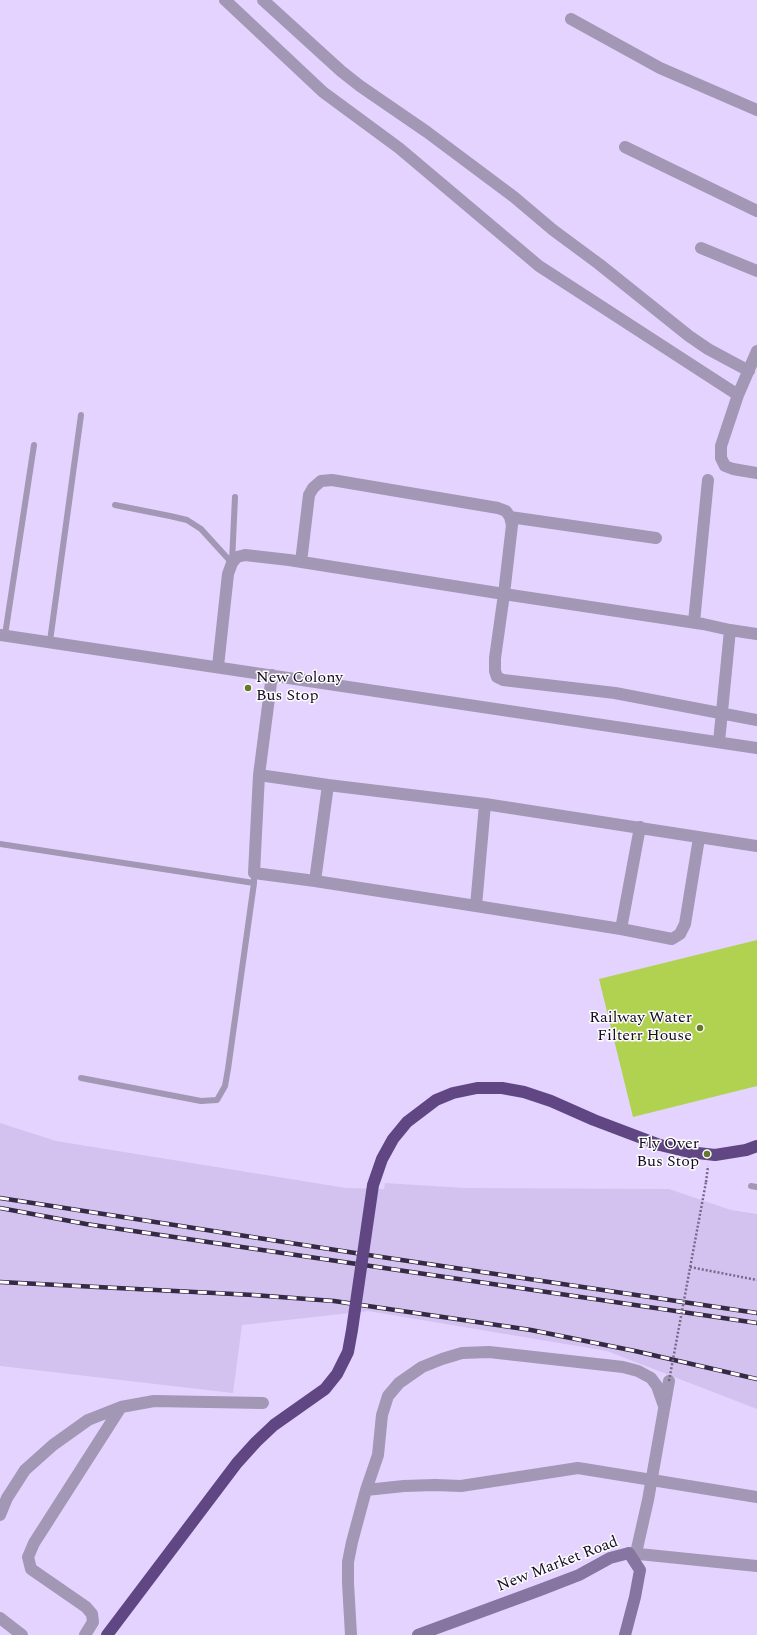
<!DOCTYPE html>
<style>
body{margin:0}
canvas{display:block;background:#e3d3fe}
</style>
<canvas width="757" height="1635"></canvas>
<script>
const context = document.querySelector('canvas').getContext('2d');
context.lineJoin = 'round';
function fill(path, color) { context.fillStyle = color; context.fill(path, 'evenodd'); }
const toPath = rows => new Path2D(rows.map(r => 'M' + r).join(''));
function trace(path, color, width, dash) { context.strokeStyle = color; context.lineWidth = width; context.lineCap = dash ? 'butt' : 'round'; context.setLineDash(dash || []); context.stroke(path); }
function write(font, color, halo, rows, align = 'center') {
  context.font = font + ' Spectral,serif'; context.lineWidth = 3; context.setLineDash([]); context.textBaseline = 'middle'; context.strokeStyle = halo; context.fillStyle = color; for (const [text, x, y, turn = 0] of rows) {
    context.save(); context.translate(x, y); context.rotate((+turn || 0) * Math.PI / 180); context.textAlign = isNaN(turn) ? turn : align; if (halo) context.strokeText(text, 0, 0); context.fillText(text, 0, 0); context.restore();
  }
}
fill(toPath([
 [0,1123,56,1141,346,1188,384,1189,385,1183,465,1188,669,1189,731,1210,757,1214,757,1409,607,1351,368,1311,242,1325,233,1393,0,1366]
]), '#d3c2f0');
fill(toPath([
 [757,940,757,1086,633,1117,599,979]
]), '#b0d250');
trace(toPath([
 [706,1182,708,1166],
 [690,1267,757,1280]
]), '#766889', 2.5, [2, 2]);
trace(toPath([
 [115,505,170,516,187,520,201,529,232,563],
 [232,562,235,497],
 [5,635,34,445],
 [50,641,81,415],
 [0,844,254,883],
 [81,1078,201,1101,217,1100,225,1086,228,1069,254,883,254,873],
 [751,1186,757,1187]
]), '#a297b4', 6);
trace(toPath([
 [225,0,323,92,399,148,539,266,738,395],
 [263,0,341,71,360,86,427,132,514,197,553,230,599,264,689,336,708,349,749,371],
 [571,19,660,68,757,110],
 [625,147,757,211],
 [701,248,757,271],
 [757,351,738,395,721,446,721,458,725,466,733,469,757,473],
 [510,517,656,538],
 [301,562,309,495,313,488,321,481,332,480,498,508,506,511,510,517,512,525,504,594,703,624,730,630,757,634],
 [694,622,708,480],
 [0,635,757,748],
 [218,666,228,574,232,563,237,557,245,555,289,560,504,594,495,658,495,671,497,677,503,680,615,693,757,720],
 [272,675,259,775,254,873,315,881,476,906,621,929,672,939,680,934,685,924,699,838],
 [719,742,730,630],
 [259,775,328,785,485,804,757,846],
 [315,881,328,785],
 [476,906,485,804],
 [621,929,640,827],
 [366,1490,404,1486,435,1485,461,1486,578,1468,757,1497],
 [0,1515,7,1498,25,1470,53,1445,88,1420,121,1407,154,1401,263,1403],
 [629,1553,757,1566],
 [636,1553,648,1500,669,1381],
 [0,1618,22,1635],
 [85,1635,93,1622,92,1614,86,1607,31,1569,28,1557,34,1543,121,1407],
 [351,1635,348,1583,348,1562,352,1542,366,1490,378,1455,382,1415,388,1396,399,1383,422,1367,442,1359,462,1353,489,1352,623,1367,638,1371,651,1378,657,1386,664,1406]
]), '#a297b4', 12);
trace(toPath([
 [418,1635,540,1590,579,1575,610,1558,629,1553,640,1570,635,1597,625,1635]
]), '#8575a0', 12);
trace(toPath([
 [660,1145,689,1152,715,1155,746,1150,757,1146]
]), '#604783', 12);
const rail = toPath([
 [0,1198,368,1255,757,1313],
 [0,1208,86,1224,757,1323],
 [0,1282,253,1295,334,1301,531,1330,635,1351,757,1379]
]);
trace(rail, '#352944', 4.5);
trace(rail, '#fdfdfd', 3, [9]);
trace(toPath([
 [669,1381,706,1182]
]), '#766889', 2.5, [2, 2]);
trace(toPath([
 [107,1635,237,1463,256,1442,274,1425,325,1389,337,1374,348,1352,352,1330,373,1185,382,1159,393,1139,407,1122,436,1100,453,1093,477,1088,502,1088,524,1092,551,1101,594,1120,660,1145]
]), '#604783', 12);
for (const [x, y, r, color] of [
 [248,688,4,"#657929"],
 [700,1028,4,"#657929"],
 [707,1154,4,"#657929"]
]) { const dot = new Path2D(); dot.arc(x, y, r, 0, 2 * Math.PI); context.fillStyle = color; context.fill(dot); trace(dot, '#fdfdfd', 1.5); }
write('16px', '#160b23', '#fdfdfd', [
 ["New Colony",256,679,"left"],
 ["Bus Stop",256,697,"left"],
 ["Railway Water",692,1019],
 ["Filterr House",692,1037],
 ["Fly Over",699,1145],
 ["Bus Stop",699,1163]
], 'right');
write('16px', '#160b23', '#fdfdfd', [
 ["New Market Road",558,1565,-21]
]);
</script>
